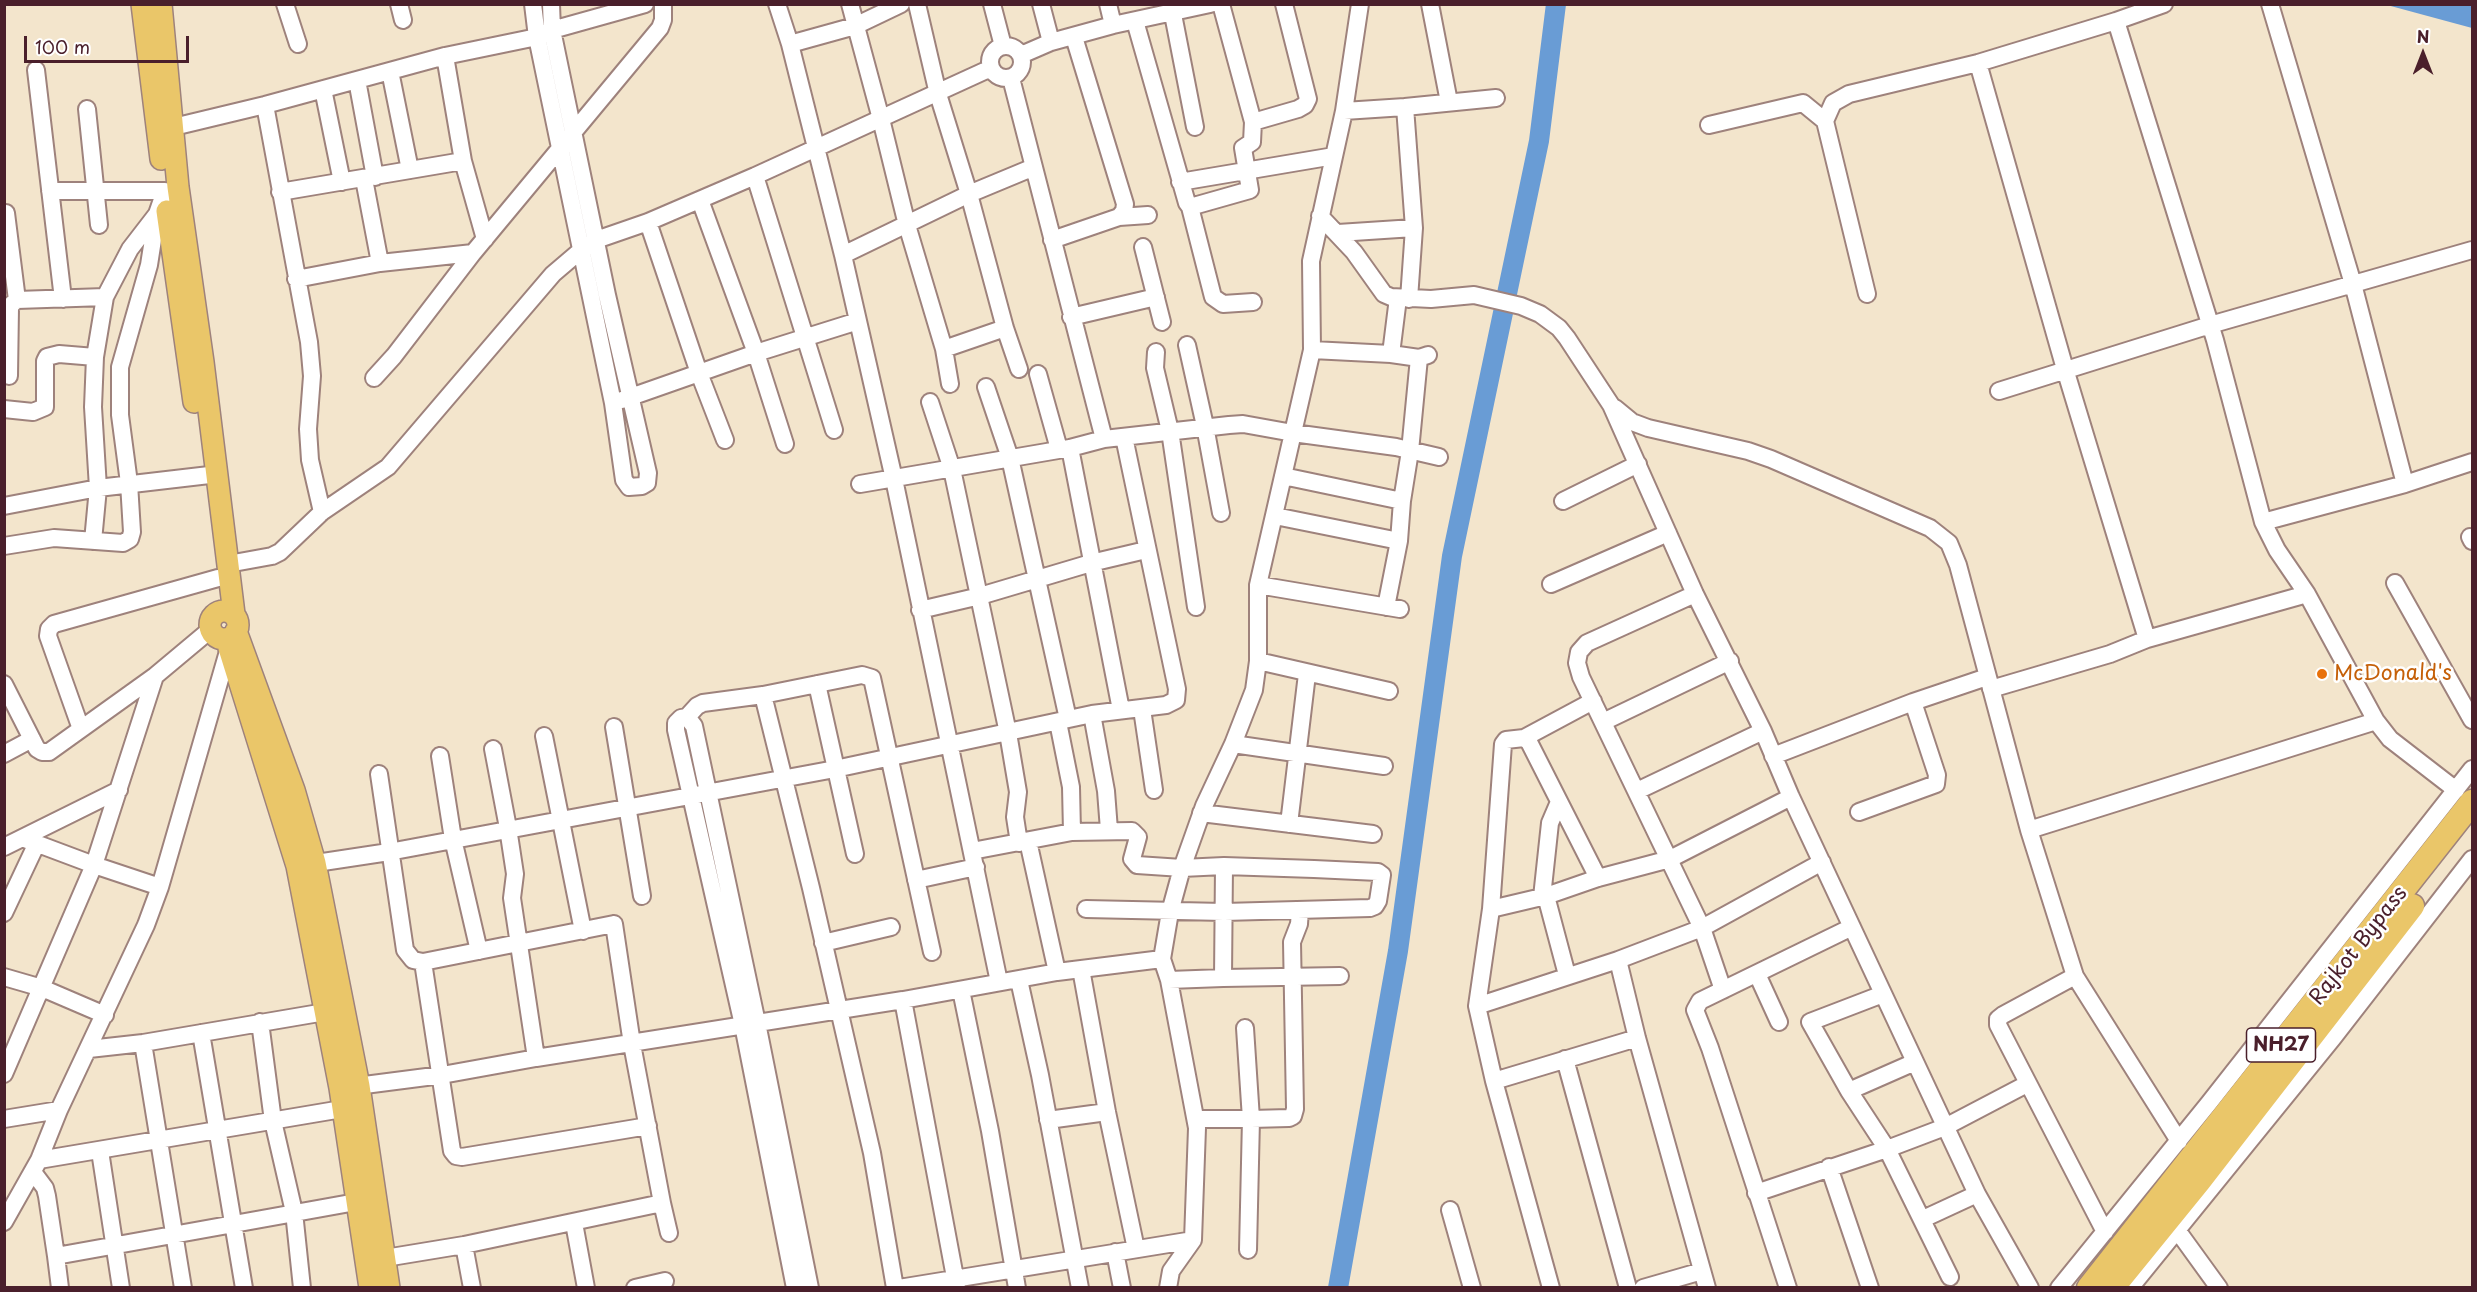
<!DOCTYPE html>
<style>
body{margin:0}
#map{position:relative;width:2477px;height:1292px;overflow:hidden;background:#f3e5cc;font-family:"Playpen Sans",sans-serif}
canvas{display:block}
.frame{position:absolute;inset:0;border:6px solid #4a1f2b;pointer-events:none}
.north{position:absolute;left:2393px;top:24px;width:60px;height:60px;-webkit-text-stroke:4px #fff;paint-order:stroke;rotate:0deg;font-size:16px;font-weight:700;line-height:24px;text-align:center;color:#4a1f2b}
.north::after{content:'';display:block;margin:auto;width:21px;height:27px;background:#4a1f2b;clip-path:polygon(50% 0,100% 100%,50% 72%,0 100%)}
.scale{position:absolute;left:24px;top:36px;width:165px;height:27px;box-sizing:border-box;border:3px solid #4a1f2b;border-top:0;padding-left:8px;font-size:18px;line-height:21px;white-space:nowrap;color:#4a1f2b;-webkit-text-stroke:4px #fff;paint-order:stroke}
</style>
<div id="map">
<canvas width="2477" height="1292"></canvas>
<div class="frame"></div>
<div class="north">N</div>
<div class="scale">100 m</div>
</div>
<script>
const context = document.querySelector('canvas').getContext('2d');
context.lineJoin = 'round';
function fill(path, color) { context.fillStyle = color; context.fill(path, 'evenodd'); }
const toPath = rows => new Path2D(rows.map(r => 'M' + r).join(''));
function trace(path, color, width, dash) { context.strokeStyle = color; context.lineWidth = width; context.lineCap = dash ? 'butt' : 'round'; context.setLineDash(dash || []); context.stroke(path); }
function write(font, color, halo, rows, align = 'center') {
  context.font = font + ' "Playpen Sans",sans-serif'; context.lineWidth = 5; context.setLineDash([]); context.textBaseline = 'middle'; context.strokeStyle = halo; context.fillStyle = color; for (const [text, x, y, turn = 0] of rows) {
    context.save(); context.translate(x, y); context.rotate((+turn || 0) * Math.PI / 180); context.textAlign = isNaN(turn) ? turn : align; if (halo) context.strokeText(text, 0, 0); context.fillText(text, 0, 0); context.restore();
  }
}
fill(toPath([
 [2387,5,2472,5,2472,28]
]), '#699cd5');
trace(toPath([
 [1338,1288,1398,951,1452,556,1539,141,1556,4]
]), '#699cd5', 20);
const minor = toPath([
 [285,4,298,44],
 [399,4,403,20],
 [533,4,537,37,613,403,624,480,629,487,642,486,647,483,648,473,607,295,552,30,551,4],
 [777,4,790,44,843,255,894,479,999,982],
 [850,4,881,119,907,225,944,349,950,384],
 [917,4,938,94,969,194,1005,328,1019,369],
 [992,4,1003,46],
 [1041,4,1051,42],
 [1108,4,1113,25],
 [1171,4,1195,127],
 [1430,4,1449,102],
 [1135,21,1187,203,1190,207,1213,297,1223,304,1253,302],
 [2116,21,2164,4],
 [790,44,855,26,901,4],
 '990 62a16 16 0 1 1 32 0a16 16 0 1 1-32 0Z',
 [1021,55,1051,42,1113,25,1210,4],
 [445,56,463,161,485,239],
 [1978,63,2065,369,2147,639],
 [36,70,63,299],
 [390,71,410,170],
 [1011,78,1104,439],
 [357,80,375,177],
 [323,89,342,182],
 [265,105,309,342,312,376,308,429,310,460,322,512],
 [1405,107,1496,98],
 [87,109,99,225],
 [1344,111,1405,107,1414,228,1409,299],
 [1253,122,1298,109,1305,105,1308,99,1284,4],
 [1709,125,1803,103,1825,121],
 [161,130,265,105,445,56,537,37,552,30,645,4],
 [755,176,834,430],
 [364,179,380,263],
 [1180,182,1334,156],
 [50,191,165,191,157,214,130,249,105,297,95,357,93,407,98,488,93,541],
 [280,192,463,161],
 [700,200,756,353,785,444],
 [1190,207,1250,190,1243,148,1252,142,1253,122,1221,4],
 [6,213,17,300],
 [1320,216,1354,252,1384,294,1391,297,1431,299,1474,295,1521,306,1540,314,1559,328,1567,338,1611,405,1695,594,1763,731,1791,797,1977,1194,2030,1288],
 [1119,217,1148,215],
 [648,222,699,373,725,440],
 [1338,233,1414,228],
 [1052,240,1119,217,1124,211,1125,204,1074,37],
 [1143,247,1162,322],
 [843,255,969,194,1034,167],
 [296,279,380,263,473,253],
 [1867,294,1825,121,1833,103,1849,94,1978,63,2116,21,2215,340,2263,522,2277,550,2307,594,2376,721,2390,739,2456,790],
 [1071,317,1156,297],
 [1187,345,1205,426,1221,513],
 [944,349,1005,328],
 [1312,350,1391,354,1419,358,1428,355],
 [1156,352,1155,368,1170,431,1196,607],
 [1391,354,1398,298],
 [1038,374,1059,449],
 [9,376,10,308,12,304,17,300,105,297],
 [374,378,394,356,473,253,660,28,663,20,663,4],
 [986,387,1010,458,1068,719],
 [1999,391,2210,325,2472,250],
 [622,400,756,353,858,321],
 [930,402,952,469,1008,733,1018,792,1015,817,1019,843],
 [1615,408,1632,422,1648,428,1748,451,1771,459,1930,528,1949,543,1958,565,2029,830,2075,976,2179,1141],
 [4,409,33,412,45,407,45,361,47,357,59,354,95,357],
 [1070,448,1121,710],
 [1283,476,1402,501],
 [860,484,1070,448,1104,439,1229,425,1243,424,1293,433,1396,447,1439,457],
 [2405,484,2472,462],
 [1563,501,1638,464],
 [4,506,98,488,218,474],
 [1275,516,1399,541],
 [2263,522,2405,484,2353,284,2270,4],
 [2470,537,2472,541],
 [4,546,54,538,123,543,130,539,132,532,129,483,120,415,120,367,149,265,157,214],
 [228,564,272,556,280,552,322,512,388,467,553,274,580,251,596,240,648,222,755,176,991,68],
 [2395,583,2472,720],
 [1551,584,1668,533],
 [1258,585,1400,609],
 [1695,594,1587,643,1579,652,1577,663,1581,677,1702,928,1723,990],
 [1386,607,1399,541,1402,501,1410,451,1419,358],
 [920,610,980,596,1091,563,1146,550],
 [1258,661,1389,691],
 [155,676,94,865,160,887],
 [4,684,37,749,42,752,49,752,155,676,210,630],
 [817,684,855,854],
 [1991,689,2110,654,2147,639,2307,594],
 [763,695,811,888,872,1153,895,1288],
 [1142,709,1154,790],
 [1092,714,1106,791,1109,830],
 [687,717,697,706,703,703,763,695,862,675,872,678,932,952],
 [1058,722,1071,787,1072,832],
 [1603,722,1730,661],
 [614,727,642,896],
 [81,729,48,636,49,629,54,624,218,578],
 [544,736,583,931],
 [1524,738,1593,701],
 [1233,744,1384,766],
 [493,749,508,828,515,874,512,898,536,1058],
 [4,754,32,739],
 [440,756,453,839,479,951],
 [1773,756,1913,702,1987,677],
 [1637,791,1763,731],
 [1859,812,1936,784,1937,775,1913,702],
 [1201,813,1373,834],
 [1289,824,1307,674],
 [2029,830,2376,721],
 [1028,841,1057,972],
 [4,847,119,790],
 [972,851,1072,832,1132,831,1138,837,1132,859,1137,865,1182,868,1224,866,1314,869,1378,872,1382,875,1378,901,1375,906,1370,908,1224,912,1086,909],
 [303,865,389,852,835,769,1092,714,1166,705,1176,700,1177,689,1124,437],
 [916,880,976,867],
 [1542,897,1550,823,1559,802],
 [1491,909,1546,896],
 [4,913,37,843],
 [823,943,891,927],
 [1618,960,1637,1038,1707,1288],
 [423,962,452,1151,456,1156,462,1157,648,1126],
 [1081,969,1107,1112,1136,1249],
 [1757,974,1779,1022],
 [1567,975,1546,896,1598,878,1670,859,1791,797],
 [2075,976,2003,1015,1998,1019,1998,1025,2105,1232],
 [4,977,42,988,105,1015],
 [1223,978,1340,976],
 [1019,980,1040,1075,1080,1288],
 [1169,980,1223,978,1224,866],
 [961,990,990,1131,1017,1288],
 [1883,994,1810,1022,1849,1091,1887,1149,1950,1277],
 [903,1000,957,1288],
 [1477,1006,1491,909,1503,744,1506,740,1524,738,1529,742,1598,878],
 [260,1022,273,1121,294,1212,302,1288],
 [1245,1028,1251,1119,1289,1118,1293,1116,1295,1109,1292,942,1299,924,1300,910],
 [201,1033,244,1288],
 [143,1043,183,1288],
 [89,1049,143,1043,325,1012],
 [1565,1059,1628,1288],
 [4,1074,94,865,22,838],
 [1494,1081,1477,1006,1618,960,1702,928,1822,862],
 [349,1087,442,1075,536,1058,903,1000,1057,972,1162,959],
 [1849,1091,1915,1062],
 [4,1119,59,1110],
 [1197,1119,1251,1119,1248,1250],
 [1048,1120,1107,1112],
 [100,1151,121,1288],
 [39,1160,342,1109],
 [1829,1167,1870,1288],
 [33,1172,45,1188,47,1196,56,1256,356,1202],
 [1756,1193,1887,1149,1945,1127,2027,1084],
 [662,1203,669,1233],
 [1450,1210,1472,1288],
 [1923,1219,1977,1194],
 [4,1222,39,1160,59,1110,146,925,160,887,229,648],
 [574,1223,586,1288],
 [2177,1230,2219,1288],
 [464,1245,472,1288],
 [1115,1252,1122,1288],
 [56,1256,60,1288],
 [373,1260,464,1245,662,1203,632,1044,614,924,423,962,413,960,405,950,379,774],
 [635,1288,665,1281],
 [795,1288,743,1025,676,730,676,723,681,718,687,717,694,726,757,1023,810,1288],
 [899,1288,1193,1240],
 [1168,1288,1171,1271,1193,1240,1197,1128,1169,980,1162,959,1170,912,1182,868,1204,806,1233,744,1254,690,1258,661,1258,585,1312,350,1311,261,1344,111,1360,4],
 [1551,1288,1494,1081,1637,1038],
 [1643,1288,1702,1271],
 [1788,1288,1710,1048,1695,1010,1700,1001,1852,927],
 [2059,1288,2209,1103,2472,769],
 [2130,1288,2333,1038,2472,859]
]);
const major = toPath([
 [142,4,161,159],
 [161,4,178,187,203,362,234,614],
 [167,211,194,402],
 '210 625a14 14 0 1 1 28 0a14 14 0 1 1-28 0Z',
 [236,631,294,790,315,863,359,1086,389,1288],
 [229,648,297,866,340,1088,370,1288]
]);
const highway = toPath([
 [2089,1288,2472,802],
 [2112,1288,2199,1181,2412,906]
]);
trace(minor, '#9e827c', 20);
trace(major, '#9e827c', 24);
trace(highway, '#9e827c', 27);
trace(minor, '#fff', 16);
trace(major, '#eac669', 21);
trace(highway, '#eac669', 24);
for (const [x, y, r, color] of [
 [2322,674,6,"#e8710a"]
]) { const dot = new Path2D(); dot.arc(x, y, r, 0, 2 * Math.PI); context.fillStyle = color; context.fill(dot); trace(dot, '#fff', 2); }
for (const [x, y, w] of [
 [2281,1045,69]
]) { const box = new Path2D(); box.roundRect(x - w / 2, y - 17, w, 34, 4.5); context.fillStyle = '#fff'; context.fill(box); trace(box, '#4a1f2b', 1.5); }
write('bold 20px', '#4a1f2b', null, [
 ["NH27",2281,1045]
]);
write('21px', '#c56008', '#fff', [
 ["McDonald's",2334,674]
], 'left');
write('21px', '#4a1f2b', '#fff', [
 ["Rajkot Bypass",2359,946,-52]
]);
</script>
